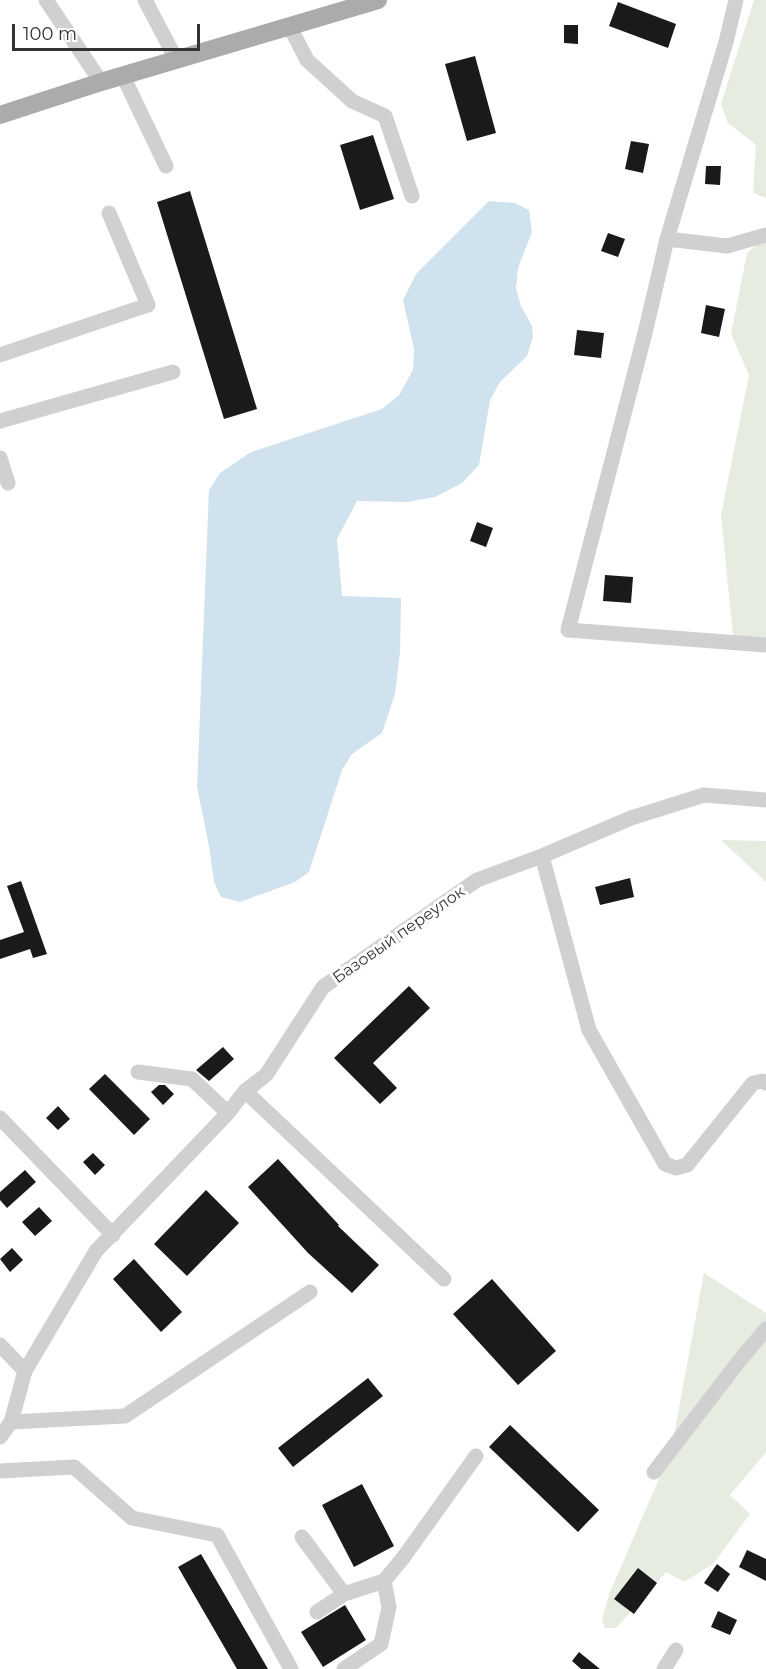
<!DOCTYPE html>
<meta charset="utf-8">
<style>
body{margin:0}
#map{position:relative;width:766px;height:1669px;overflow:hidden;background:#fff;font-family:Montserrat,sans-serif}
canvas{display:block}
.scale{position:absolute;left:12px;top:24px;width:188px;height:27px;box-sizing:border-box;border:3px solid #333;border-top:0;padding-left:8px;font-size:18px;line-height:21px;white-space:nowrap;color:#333;-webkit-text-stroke:4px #fff;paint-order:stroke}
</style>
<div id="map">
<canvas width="766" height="1669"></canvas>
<div class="scale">100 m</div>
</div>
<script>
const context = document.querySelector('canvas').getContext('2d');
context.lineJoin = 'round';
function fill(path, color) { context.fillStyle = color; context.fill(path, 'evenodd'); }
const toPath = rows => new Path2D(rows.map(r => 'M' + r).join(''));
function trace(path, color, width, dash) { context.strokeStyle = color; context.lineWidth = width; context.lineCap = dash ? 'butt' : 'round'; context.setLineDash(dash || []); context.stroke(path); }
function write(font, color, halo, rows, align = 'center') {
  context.font = font + ' Montserrat,sans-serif'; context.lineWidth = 6; context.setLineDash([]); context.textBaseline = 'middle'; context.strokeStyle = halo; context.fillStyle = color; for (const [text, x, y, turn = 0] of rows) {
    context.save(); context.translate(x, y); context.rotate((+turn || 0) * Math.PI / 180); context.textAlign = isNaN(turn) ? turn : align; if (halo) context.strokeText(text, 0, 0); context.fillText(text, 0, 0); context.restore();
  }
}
fill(toPath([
 [754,0,766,0,766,198,753,193,756,145,728,123,721,104],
 [766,237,766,638,733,636,721,515,749,375,731,334,747,253],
 [721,840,766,841,766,882],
 [704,1273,766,1313,766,1452,730,1495,750,1514,713,1564,684,1582,666,1572,616,1628,605,1628,602,1619,610,1592,671,1451]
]), '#e6ecdf');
fill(toPath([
 [489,201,515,203,529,210,532,232,518,268,516,288,521,306,532,326,533,337,527,356,500,382,490,400,479,465,462,483,435,497,407,502,357,501,337,539,342,596,401,598,400,652,395,694,382,733,352,754,342,770,309,872,295,882,240,902,221,897,214,882,209,846,197,787,209,490,220,473,251,452,382,409,399,395,413,370,414,349,403,300,416,274]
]), '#cfe2ee');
fill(toPath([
 [618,2,676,24,668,48,609,26],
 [564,25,578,25,578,44,564,43],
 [475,56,496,133,467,141,445,64],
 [373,135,394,199,360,210,340,145],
 [631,141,649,144,643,173,625,169],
 [706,166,721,166,720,185,705,184],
 [190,191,257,409,224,419,157,202],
 [608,233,625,239,618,257,601,251],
 [706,305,725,309,719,337,701,333],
 [577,330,604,333,601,358,574,355],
 [477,522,493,528,486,547,470,541],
 [605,575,633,577,631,603,603,601],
 [630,878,634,897,600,905,595,887],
 [21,881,47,954,33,958,30,949,0,959,0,940,24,932,7,886],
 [409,986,430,1008,373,1063,397,1088,380,1104,334,1058],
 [223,1047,234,1059,209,1081,196,1070],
 [105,1074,150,1119,134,1135,89,1089],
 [159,1085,165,1085,174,1094,163,1105,151,1092],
 [58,1106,70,1119,58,1130,46,1118],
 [93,1153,105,1165,95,1175,83,1162],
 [278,1159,339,1225,338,1226,379,1265,352,1293,308,1253,248,1187],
 [25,1170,36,1182,7,1208,0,1200,0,1192],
 [206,1190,239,1223,187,1276,154,1244],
 [39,1207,52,1221,35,1236,22,1222],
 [12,1248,23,1260,10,1272,0,1259],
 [134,1259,182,1312,161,1332,113,1279],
 [492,1279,556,1351,518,1385,453,1314],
 [368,1378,383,1396,293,1467,278,1448],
 [510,1425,599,1510,578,1532,489,1447],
 [362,1484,394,1546,354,1567,322,1505],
 [747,1550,766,1559,766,1581,739,1567],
 [201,1554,268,1669,237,1669,178,1567],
 [717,1564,730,1574,718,1592,704,1583],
 [638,1568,657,1583,634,1614,614,1599],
 [345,1605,366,1640,323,1667,301,1632],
 [718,1611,737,1620,730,1635,711,1627],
 [579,1652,600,1669,581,1669,572,1661]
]), '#1a1a1a');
trace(toPath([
 [46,0,101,82],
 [145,0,177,61],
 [736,0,726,42,667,239,645,333,568,630,766,645],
 [290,27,307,60,352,101,385,116,412,196],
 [123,76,166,166],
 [667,239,727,246,766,235],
 [0,355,148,305,109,213],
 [0,421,173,372],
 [0,458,8,483],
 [542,856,589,1030,665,1164,676,1168,687,1165,753,1083,763,1081,766,1083],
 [138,1072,192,1079,228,1113],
 [245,1091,444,1279],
 [0,1118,113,1235],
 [0,1345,25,1371],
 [11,1422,125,1416,310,1292],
 [0,1437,11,1422,25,1371,96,1251,228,1113,245,1091,266,1075,323,987,477,880,542,856,631,818,704,795,766,800],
 [0,1471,74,1467,132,1518,217,1535,291,1669],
 [654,1472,739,1361,766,1329],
 [302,1537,344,1594],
 [317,1612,344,1594,384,1581],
 [344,1669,381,1644,389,1607,384,1581,403,1558,476,1456],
 [664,1669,676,1650]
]), '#d0d0d0', 15);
trace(toPath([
 [0,115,101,82,378,0]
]), '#ababab', 18);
write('16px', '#333', '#fff', [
 ["Базовый переулок",399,935,-35]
]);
</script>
